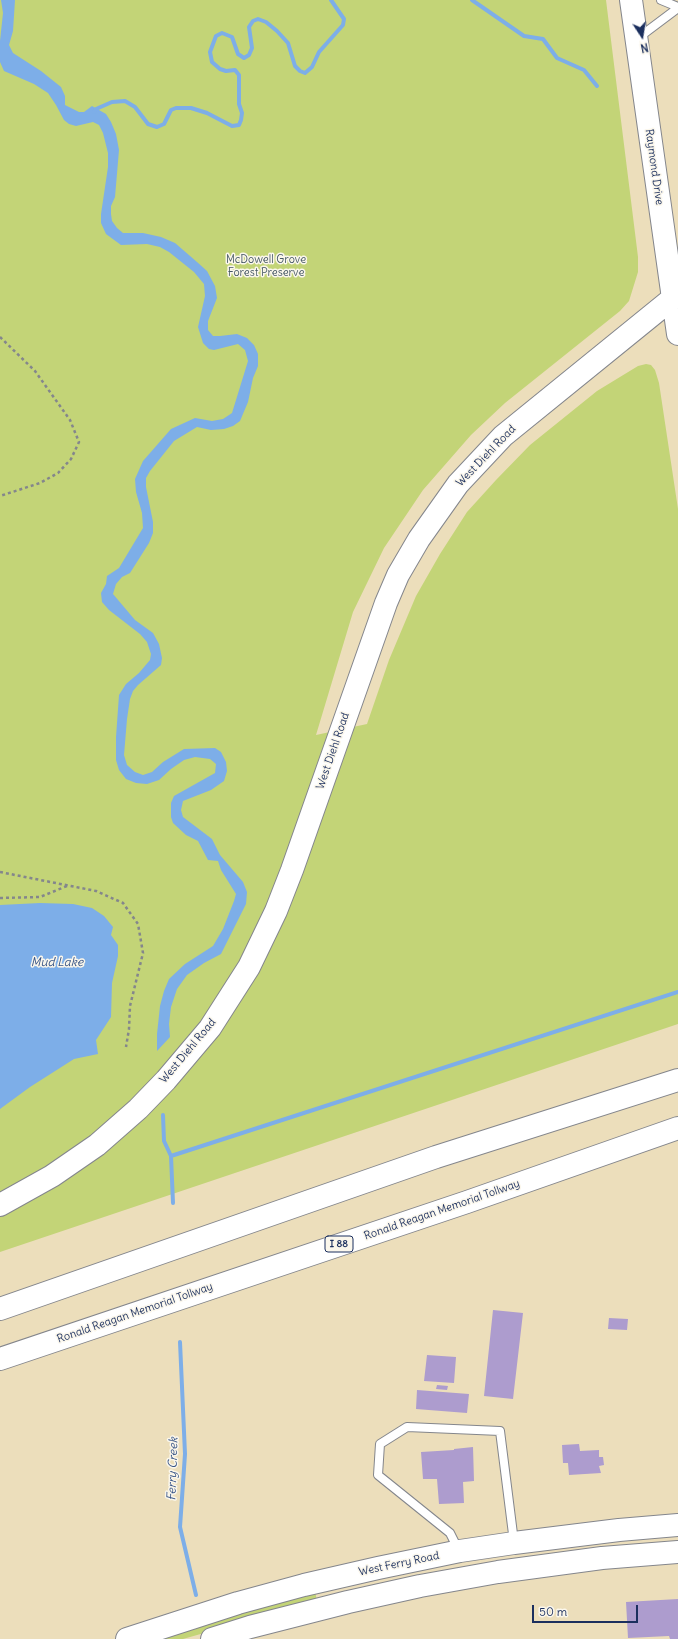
<!DOCTYPE html>
<style>
body{margin:0}
#map{position:relative;width:678px;height:1639px;overflow:hidden;background:#ecdebb;font-family:Delius,sans-serif}
canvas{display:block}
.north{position:absolute;left:622px;top:16px;width:40px;height:40px;-webkit-text-stroke:3px #fbf7ec;paint-order:stroke;rotate:168deg;font-size:11px;font-weight:700;line-height:16px;text-align:center;color:#1b2f5e}
.north::after{content:'';display:block;margin:auto;width:14px;height:18px;background:#1b2f5e;clip-path:polygon(50% 0,100% 100%,50% 72%,0 100%)}
.scale{position:absolute;left:532px;top:1605px;width:106px;height:18px;box-sizing:border-box;border:2px solid #1b2f5e;border-top:0;padding-left:5px;font-size:12px;line-height:14px;white-space:nowrap;color:#1b2f5e;-webkit-text-stroke:3px #fbf7ec;paint-order:stroke}
</style>
<div id="map">
<canvas width="678" height="1639"></canvas>
<div class="north">N</div>
<div class="scale">50 m</div>
</div>
<script>
const context = document.querySelector('canvas').getContext('2d');
context.lineJoin = 'round';
function fill(path, color) { context.fillStyle = color; context.fill(path, 'evenodd'); }
const toPath = rows => new Path2D(rows.map(r => 'M' + r).join(''));
function trace(path, color, width, dash) { context.strokeStyle = color; context.lineWidth = width; context.lineCap = dash ? 'butt' : 'round'; context.setLineDash(dash || []); context.stroke(path); }
function write(font, color, halo, rows, align = 'center') {
  context.font = font + ' Delius,sans-serif'; context.lineWidth = 3; context.setLineDash([]); context.textBaseline = 'middle'; context.strokeStyle = halo; context.fillStyle = color; for (const [text, x, y, turn = 0] of rows) {
    context.save(); context.translate(x, y); context.rotate((+turn || 0) * Math.PI / 180); context.textAlign = isNaN(turn) ? turn : align; if (halo) context.strokeText(text, 0, 0); context.fillText(text, 0, 0); context.restore();
  }
}
fill(toPath([
 [0,0,606,0,638,257,638,272,629,301,620,311,505,403,471,435,423,490,384,548,353,612,316,735,367,724,389,660,416,596,440,554,467,512,496,480,530,445,597,391,638,366,646,364,651,365,655,370,659,383,678,509,678,1024,0,1252],
 [315,1591,317,1601,183,1639,157,1639,194,1626]
]), '#c3d477');
fill(toPath([
 [1,0,15,0,13,31,9,45,13,53,41,71,61,87,65,96,65,105,79,112,84,112,92,106,106,114,111,122,116,134,119,150,115,197,111,206,111,214,112,221,117,228,123,233,143,233,161,237,175,243,197,262,207,271,215,286,217,298,208,321,208,330,213,336,220,336,237,334,247,338,254,345,258,354,258,366,253,378,248,402,240,421,233,426,224,429,211,430,197,427,174,441,150,471,146,478,146,487,153,522,153,533,149,543,130,573,122,577,116,584,113,594,135,620,153,633,159,644,162,658,161,665,138,685,133,691,130,699,127,719,124,755,127,765,135,772,143,775,152,772,163,762,184,749,215,748,221,752,226,762,227,771,224,781,211,790,183,801,181,810,183,817,212,839,220,855,243,882,247,892,246,904,221,954,204,963,187,975,177,989,171,1007,169,1024,170,1037,157,1051,157,1034,160,1006,164,991,169,979,185,964,213,946,223,929,234,901,236,894,221,870,218,861,208,860,198,841,186,835,173,823,171,817,171,803,174,796,215,773,216,764,210,759,195,757,184,760,171,769,159,780,147,784,136,783,126,779,119,770,116,760,116,737,119,695,126,684,139,673,150,660,151,654,147,642,140,634,109,610,102,602,101,593,106,584,107,576,119,568,143,528,142,513,136,492,135,479,143,461,171,429,195,418,212,421,223,419,232,413,248,361,245,350,238,344,214,350,209,349,203,343,198,327,205,296,204,284,194,272,169,252,160,247,147,244,121,245,106,234,101,223,101,214,108,167,108,153,103,133,99,125,93,122,76,126,69,124,64,120,56,105,48,93,34,84,4,71,0,62,0,41,3,13],
 [40,903,73,904,92,908,104,916,113,927,111,935,118,945,118,956,112,983,111,1017,96,1040,98,1054,74,1059,30,1087,0,1109,0,905]
]), '#7daee8');
trace(toPath([
 [472,0,524,36,543,39,557,58,584,70,597,86],
 [94,112,96,109,112,102,125,101,135,107,148,124,157,127,164,124,171,110,176,108,191,108,207,113,232,126,239,125,241,120,242,113,239,104,239,75,235,70,226,71,220,69,212,62,210,52,216,36,222,33,232,37,238,54,244,58,249,55,252,48,249,27,253,21,258,19,266,22,277,31,288,43,295,66,300,71,305,73,312,67,319,52,343,25,344,19,331,0],
 [163,1115,164,1141,171,1156,173,1203],
 [171,1156,678,992],
 [180,1342,185,1454,180,1527,196,1595]
]), '#7daee8', 4);
fill(toPath([
 [493,1310,523,1313,513,1399,484,1396],
 [609,1318,628,1319,627,1330,608,1329],
 [427,1355,456,1357,454,1383,424,1381],
 [437,1385,448,1386,447,1390,436,1389],
 [417,1390,469,1394,467,1413,416,1409],
 [579,1444,580,1451,599,1450,599,1457,603,1457,604,1465,599,1466,601,1473,569,1475,568,1463,563,1463,562,1445],
 [473,1447,474,1481,463,1482,464,1503,439,1504,437,1479,423,1479,421,1452,454,1450,454,1449],
 [678,1599,678,1639,670,1639,669,1636,628,1638,626,1602]
]), '#ad9cce');
const lane = toPath([
 [661,0,678,7],
 [638,38,678,8],
 [459,1551,450,1533,378,1475,380,1444,407,1427,500,1431,514,1542]
]);
const secondary = toPath([
 [631,0,678,334],
 [0,1205,52,1176,97,1145,138,1109,166,1080,210,1028,249,967,276,911,292,870,386,603,398,575,419,539,458,484,503,436,673,298,678,291],
 [127,1639,238,1603,304,1585,378,1568,460,1551,514,1543,619,1530,678,1525],
 [212,1639,250,1627,348,1602,420,1586,498,1572,602,1558,678,1552]
]);
const highway = toPath([
 [0,1309,436,1157,678,1080],
 [0,1359,467,1202,678,1128]
]);
trace(lane, '#84868c', 10);
trace(secondary, '#84868c', 24);
trace(highway, '#84868c', 24);
trace(toPath([
 [0,337,35,371,70,420,79,442,71,459,58,473,40,483,0,496],
 [0,872,96,891,123,903,138,924,143,953,130,1006,129,1029,126,1047],
 [0,898,40,897,67,886]
]), '#84868c', 2.5, [3, 3]);
trace(lane, '#fff', 8);
trace(secondary, '#fff', 22);
trace(highway, '#fff', 22);
for (const [x, y, w] of [
 [339,1244,28]
]) { const box = new Path2D(); box.roundRect(x - w / 2, y - 8, w, 16, 3); context.fillStyle = '#fbf7ec'; context.fill(box); trace(box, '#1b2f5e', 1); }
write('bold 10px', '#1b2f5e', null, [
 ["I 88",339,1244]
]);
write('11px', '#1b2f5e', '#fbf7ec', [
 ["Raymond Drive",654,167,82],
 ["West Diehl Road",486,456,-46],
 ["West Diehl Road",333,751,-71],
 ["West Diehl Road",188,1051,-50],
 ["Ronald Reagan Memorial Tollway",442,1210,-19],
 ["Ronald Reagan Memorial Tollway",135,1313,-19],
 ["West Ferry Road",399,1564,-12]
]);
write('11px', '#455864', '#fbf7ec', [
 ["McDowell Grove",266,260],
 ["Forest Preserve",266,273]
]);
write('italic 12px', '#385587', '#fbf7ec', [
 ["Mud Lake",57,963],
 ["Ferry Creek",173,1469,-88]
]);
</script>
